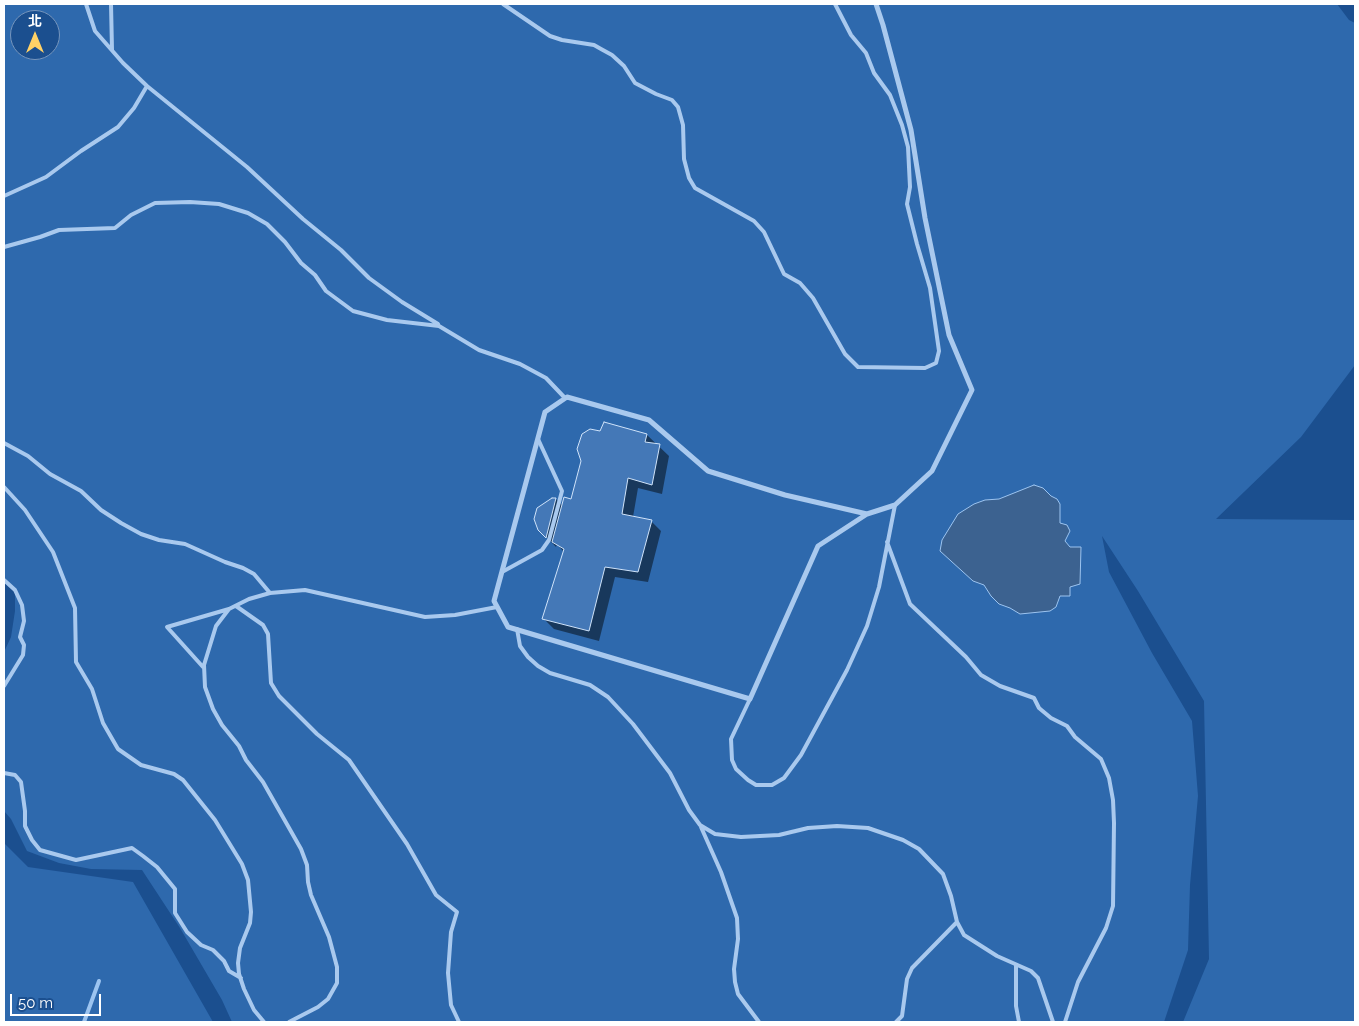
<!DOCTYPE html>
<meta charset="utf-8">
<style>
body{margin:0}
#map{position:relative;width:1359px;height:1026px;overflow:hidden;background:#1b4f8f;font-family:Raleway,"Noto Sans TC",sans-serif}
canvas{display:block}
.frame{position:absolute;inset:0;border:5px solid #fff;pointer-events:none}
.north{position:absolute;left:10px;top:10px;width:50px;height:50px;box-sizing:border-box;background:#1b4f8f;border:1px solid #7695bc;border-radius:50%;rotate:0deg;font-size:14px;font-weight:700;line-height:20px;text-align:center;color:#fff}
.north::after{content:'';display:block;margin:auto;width:18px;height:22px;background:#ffd166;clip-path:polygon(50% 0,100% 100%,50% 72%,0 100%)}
.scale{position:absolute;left:10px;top:994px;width:91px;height:22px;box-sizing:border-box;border:2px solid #fff;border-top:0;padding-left:6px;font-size:15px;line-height:18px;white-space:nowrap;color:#fff;-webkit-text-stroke:4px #1b4f8f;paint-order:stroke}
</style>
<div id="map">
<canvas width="1359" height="1026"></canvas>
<div class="frame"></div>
<div class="north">北</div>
<div class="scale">50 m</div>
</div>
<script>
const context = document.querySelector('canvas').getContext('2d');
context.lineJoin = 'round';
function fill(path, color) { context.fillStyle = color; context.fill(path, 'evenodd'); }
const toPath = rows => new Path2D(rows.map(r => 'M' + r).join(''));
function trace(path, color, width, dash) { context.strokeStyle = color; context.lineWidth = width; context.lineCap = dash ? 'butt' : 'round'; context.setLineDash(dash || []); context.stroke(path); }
fill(toPath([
 [4,4,1337,4,1349,20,1355,23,1355,365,1301,437,1216,519,1355,520,1355,1022,1183,1022,1209,959,1204,701,1138,591,1102,536,1109,572,1152,653,1192,721,1198,796,1190,885,1188,950,1164,1022,232,1022,222,1000,180,928,142,870,91,869,59,863,27,851,11,819,4,811,4,652,11,637,15,611,15,590,4,580],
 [20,20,50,20,50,50,20,50],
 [4,843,28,867,133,882,213,1022,4,1022]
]), '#2e69ad');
const water = toPath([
 [1034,485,1043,488,1051,496,1057,499,1060,504,1060,523,1067,525,1070,531,1065,541,1070,547,1081,547,1080,584,1070,587,1070,596,1060,596,1056,607,1050,611,1020,614,1010,608,999,604,991,596,984,585,973,581,940,551,942,540,958,514,974,504,985,500,999,499,1034,485]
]);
fill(water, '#3c6290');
trace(water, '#9cc4f0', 1);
fill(toPath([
 [647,435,669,456,662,494,638,488,633,517,651,521,661,531,648,582,615,577,599,641,554,629,543,618,564,552,557,544,556,547,539,529,552,499,556,499,563,506,572,500]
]), '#0007');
trace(toPath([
 [84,1022,99,981]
]), '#9cc4f0', 4);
const building = toPath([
 [604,422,647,434,645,442,660,444,652,485,628,478,622,514,652,520,638,572,605,567,589,631,542,619,564,549,552,542,564,497,571,499,581,461,577,449,582,434,590,429,600,431,604,422],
 [552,498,556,498,546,538,538,530,534,519,537,508,552,498]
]);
fill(building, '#4478b7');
trace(building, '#cfe3fa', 1);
trace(toPath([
 [86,4,95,31,123,63,147,86,247,167,303,219,341,250,369,278,402,302,438,324],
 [111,4,112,50],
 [503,4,550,36,562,40,594,45,601,49,612,55,624,66,635,83,656,94,672,100,678,107,683,125,684,159,689,178,695,188,754,221,764,232,784,274,800,283,813,298,845,354,858,367,925,368,936,363,939,351,930,288,917,244,907,204,910,187,908,147,902,125,890,95,874,73,866,53,851,35,835,4],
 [4,196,46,177,81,151,118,127,134,108,147,86],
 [4,247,40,237,59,230,115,228,131,215,155,203,190,202,219,204,248,213,267,224,285,242,301,263,315,275,326,291,353,311,387,320,439,326,479,350,520,364,546,378,565,398],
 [4,443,28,456,50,474,81,491,101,510,121,523,141,534,159,540,185,544,225,562,243,568,254,574,270,593],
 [4,487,25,510,53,552,75,608,76,662,92,689,103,723,118,749,141,765,174,774,183,780,215,820,242,864,248,880,251,912,250,923,240,948,238,963,239,974,244,989,254,1010,264,1022],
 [887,542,910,604,966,657,981,675,1000,686,1034,698,1039,708,1051,718,1067,726,1075,737,1101,759,1109,778,1113,800,1114,823,1113,906,1106,928,1078,982,1065,1022],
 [502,572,542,550,549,540,562,491,538,439],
 [4,580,15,590,22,605,24,621,20,637,24,645,23,655,4,686],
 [236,606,263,625,268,634,271,683,279,696,317,734,349,760,407,844,436,895,457,912,451,932,448,973,451,1005,459,1022],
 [517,629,520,646,528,657,538,666,550,673,590,685,608,697,633,724,670,773,689,810,700,825,715,834,741,837,779,835,808,828,837,826,868,828,903,840,919,849,943,874,951,896,957,922,964,935,997,956,1031,971,1038,978,1053,1022],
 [203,667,167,627,229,609],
 [750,699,731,739,732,760,736,769,748,780,756,785,772,785,784,778,801,755,847,670,867,626,879,587,895,505],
 [4,773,15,775,21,782,25,811,25,826,32,840,40,850,76,860,132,848,143,856,157,867,175,889,175,913,187,932,201,945,213,950,224,961,229,971,241,978],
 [701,827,721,872,737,918,738,939,734,969,735,982,738,994,759,1022],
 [1016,965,1016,1006,1019,1022],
 [289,1022,318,1007,328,999,337,983,337,967,329,937,311,895,308,882,307,865,301,849,263,782,246,760,239,746,222,725,213,709,205,687,204,665,216,626,229,609,249,599,270,593,305,590,425,617,455,615,497,607],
 [896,1022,902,1016,907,979,912,968,957,922]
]), '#a9c9ee', 4);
trace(toPath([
 [867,514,785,495,708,471,649,420,567,397,545,412,494,601,508,627,750,699,818,546,867,514,895,505,932,471,972,390,949,335,925,218,911,130,883,25,876,4]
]), '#a9c9ee', 5);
</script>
